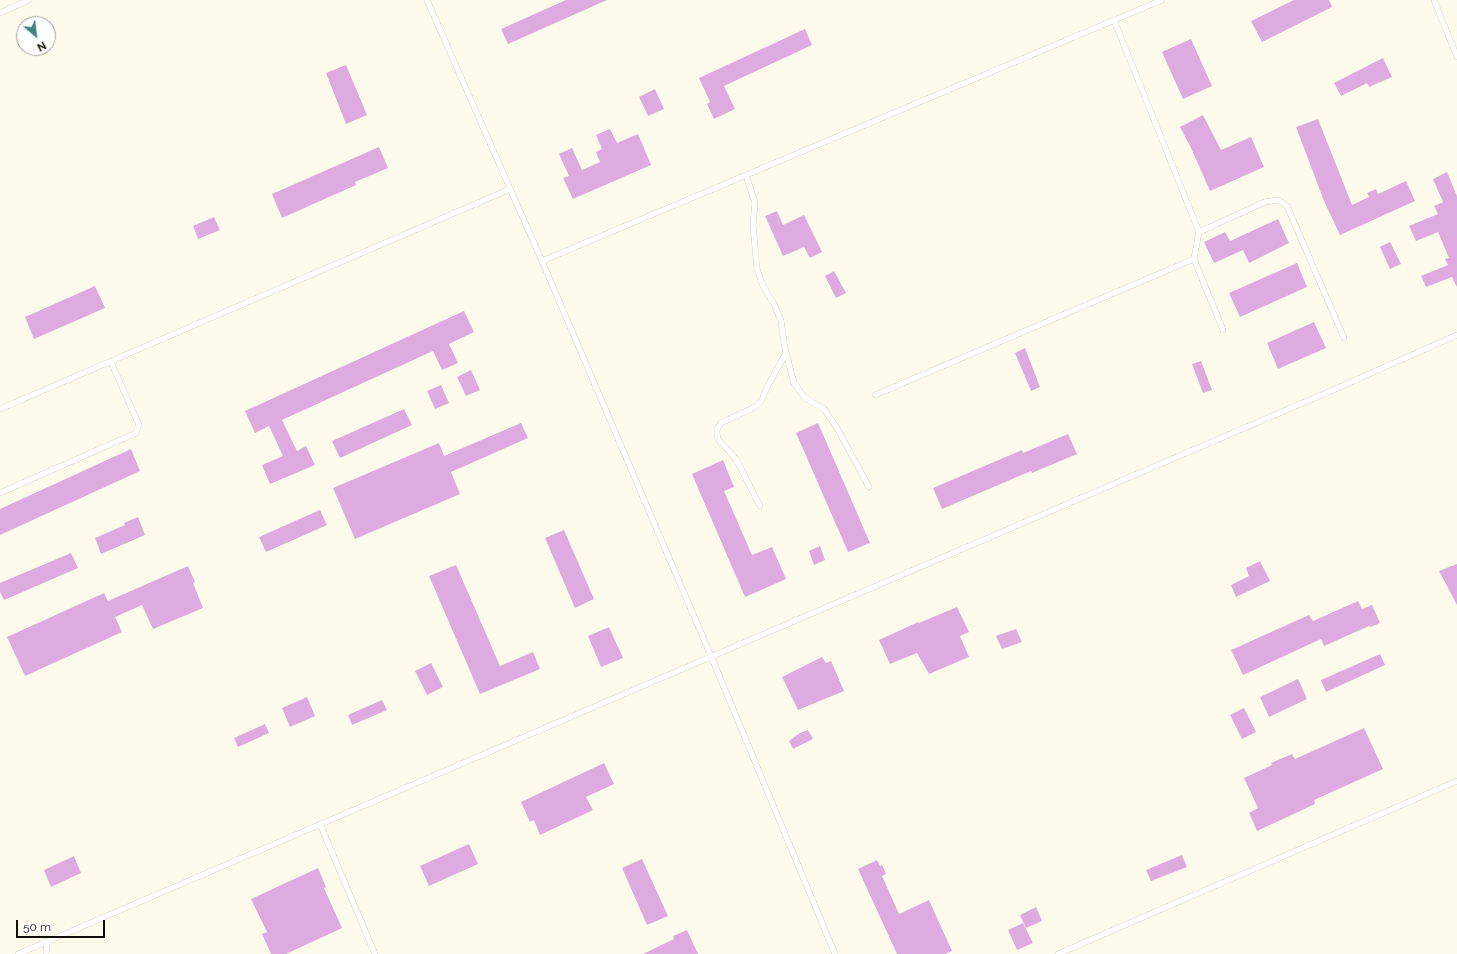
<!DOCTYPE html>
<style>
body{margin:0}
#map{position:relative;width:1457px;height:954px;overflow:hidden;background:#fffbec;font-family:Raleway,sans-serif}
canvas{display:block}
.north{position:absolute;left:16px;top:16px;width:40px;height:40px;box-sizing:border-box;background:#fff;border:1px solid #9f9f9b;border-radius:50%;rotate:152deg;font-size:11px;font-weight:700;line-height:16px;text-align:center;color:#100e06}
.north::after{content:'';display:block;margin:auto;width:14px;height:18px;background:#3c8481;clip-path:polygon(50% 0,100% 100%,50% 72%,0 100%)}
.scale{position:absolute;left:16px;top:920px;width:89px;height:18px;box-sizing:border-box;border:2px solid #100e06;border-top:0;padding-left:5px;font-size:12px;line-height:14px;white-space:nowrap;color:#100e06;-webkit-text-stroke:3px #fff;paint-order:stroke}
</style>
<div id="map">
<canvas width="1457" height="954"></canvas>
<div class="north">N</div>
<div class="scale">50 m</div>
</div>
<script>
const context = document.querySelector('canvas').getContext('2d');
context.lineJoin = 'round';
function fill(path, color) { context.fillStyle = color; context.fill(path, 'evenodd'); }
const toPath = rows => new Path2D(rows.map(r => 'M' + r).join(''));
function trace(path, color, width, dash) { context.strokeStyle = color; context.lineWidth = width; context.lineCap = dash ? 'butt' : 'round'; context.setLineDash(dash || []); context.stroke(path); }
fill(toPath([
 [566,0,607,0,508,44,501,29],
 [1294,0,1329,0,1332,7,1262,42,1251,21],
 [805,29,812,45,724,86,735,109,714,119,707,104,710,102,699,78],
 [1191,39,1212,86,1183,99,1162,52],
 [1383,58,1392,77,1369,87,1367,83,1341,96,1334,83],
 [346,65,367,115,346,124,326,73],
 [655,89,664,109,648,116,639,97],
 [1203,115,1221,150,1251,137,1264,167,1210,191,1191,148,1180,127],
 [1318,119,1352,205,1369,197,1367,193,1376,189,1378,194,1406,181,1415,201,1340,235,1324,201,1296,127],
 [610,129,617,143,638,134,651,165,573,199,563,178,569,176,559,154,572,148,582,170,600,162,596,152,602,149,596,135],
 [379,147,388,168,355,182,356,185,282,218,272,194],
 [1447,172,1457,196,1457,287,1452,277,1426,287,1421,276,1448,265,1445,259,1449,258,1438,232,1416,241,1409,226,1438,214,1434,206,1443,202,1433,179],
 [777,211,783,225,804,215,822,252,810,258,804,247,783,256,765,216],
 [214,217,220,230,198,239,193,226],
 [1278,219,1289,243,1249,263,1243,250,1214,263,1204,242,1225,232,1230,241],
 [1390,242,1401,264,1390,269,1380,247],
 [1297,263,1307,287,1240,317,1229,293],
 [834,271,846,293,836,298,825,276],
 [95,286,105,308,34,339,25,317],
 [464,311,474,332,449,344,458,363,442,370,433,351,282,420,297,451,306,446,315,465,270,484,262,465,283,456,269,426,255,433,245,411],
 [1314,322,1326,348,1278,369,1267,343],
 [1025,348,1040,387,1031,391,1015,353],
 [1201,361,1212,390,1203,393,1192,364],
 [471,370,480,390,466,396,457,377],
 [441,385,449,403,435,409,427,391],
 [404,409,412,425,340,458,332,441],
 [521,423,528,438,451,472,460,494,355,539,333,488,439,443,444,456],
 [818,423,870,543,848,552,796,433],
 [1068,434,1077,454,1032,473,1031,471,942,509,933,488,1022,450,1023,453],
 [131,449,140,471,0,535,0,509],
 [723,460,734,487,724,491,752,555,772,547,786,579,745,597,692,474],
 [320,510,327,525,266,552,259,537],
 [138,517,145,535,101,554,95,538,125,525,124,523],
 [564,530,594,599,575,608,545,538],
 [820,546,825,560,814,565,809,551],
 [71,553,78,568,4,600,0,592,0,583],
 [1260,561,1270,581,1236,597,1231,585,1249,576,1246,568],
 [1457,564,1457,605,1439,571],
 [456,565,500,666,533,652,540,669,480,694,429,576],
 [188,566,195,582,193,583,203,608,153,629,142,605,115,617,122,632,25,676,7,637,104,593,108,601],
 [1358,601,1362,609,1372,605,1380,623,1370,627,1369,626,1324,646,1321,639,1243,675,1231,650,1309,615,1313,621],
 [957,607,969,632,960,636,969,657,929,674,917,653,890,664,879,640,918,622,919,623],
 [609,627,623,658,601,667,588,636],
 [1016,629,1022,642,1002,649,996,636],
 [1380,654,1385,665,1326,692,1321,680],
 [822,657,826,663,831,661,844,691,798,710,782,677],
 [431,663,443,687,427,695,415,671],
 [1298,679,1307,699,1269,717,1260,697],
 [307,697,315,716,290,727,282,708],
 [382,700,387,710,352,725,348,715],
 [1244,708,1256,732,1242,739,1230,715],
 [265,724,269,733,238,747,234,738],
 [1364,728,1383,769,1314,800,1315,804,1257,831,1249,813,1258,808,1244,778,1272,765,1271,763,1292,754,1295,759],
 [808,730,813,739,793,749,789,741,800,733],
 [604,763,614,784,586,797,593,810,540,835,534,820,530,822,521,802],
 [469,844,478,864,429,886,420,866],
 [1182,855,1187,867,1151,881,1146,870],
 [74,856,81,873,51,887,44,870],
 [642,859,668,916,647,925,622,868],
 [877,860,880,866,882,865,886,874,882,876,899,914,929,900,952,951,945,954,897,954,858,869],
 [318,868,326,887,324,888,342,928,286,954,271,954,262,934,267,932,251,899],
 [1036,907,1042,921,1026,928,1020,915],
 [1023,923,1033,943,1017,950,1008,930],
 [687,930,698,954,643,954,674,939,673,936]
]), '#ddabe0');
const lane = toPath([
 [427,0,542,261,711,656,835,954],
 [1434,0,1457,57],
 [0,13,29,0],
 [1114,20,1199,232,1194,259,1223,330],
 [746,175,755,203,753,225,757,269,763,286,774,304,781,321,785,349,794,383,805,398,824,409,837,428,869,487],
 [1199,232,1265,202,1278,200,1287,206,1344,338],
 [542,261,1162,0],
 [875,395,1194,259],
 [0,409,510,189],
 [0,493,136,433,139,425,111,362],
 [760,506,736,459,718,439,717,434,717,429,721,423,755,407,762,400,768,385,786,353],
 [320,824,375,954],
 [18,954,1333,390,1457,335],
 [46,954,47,942],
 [1058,954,1457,781]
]);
trace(lane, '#c0baa2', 6);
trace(lane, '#fff', 5.5);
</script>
